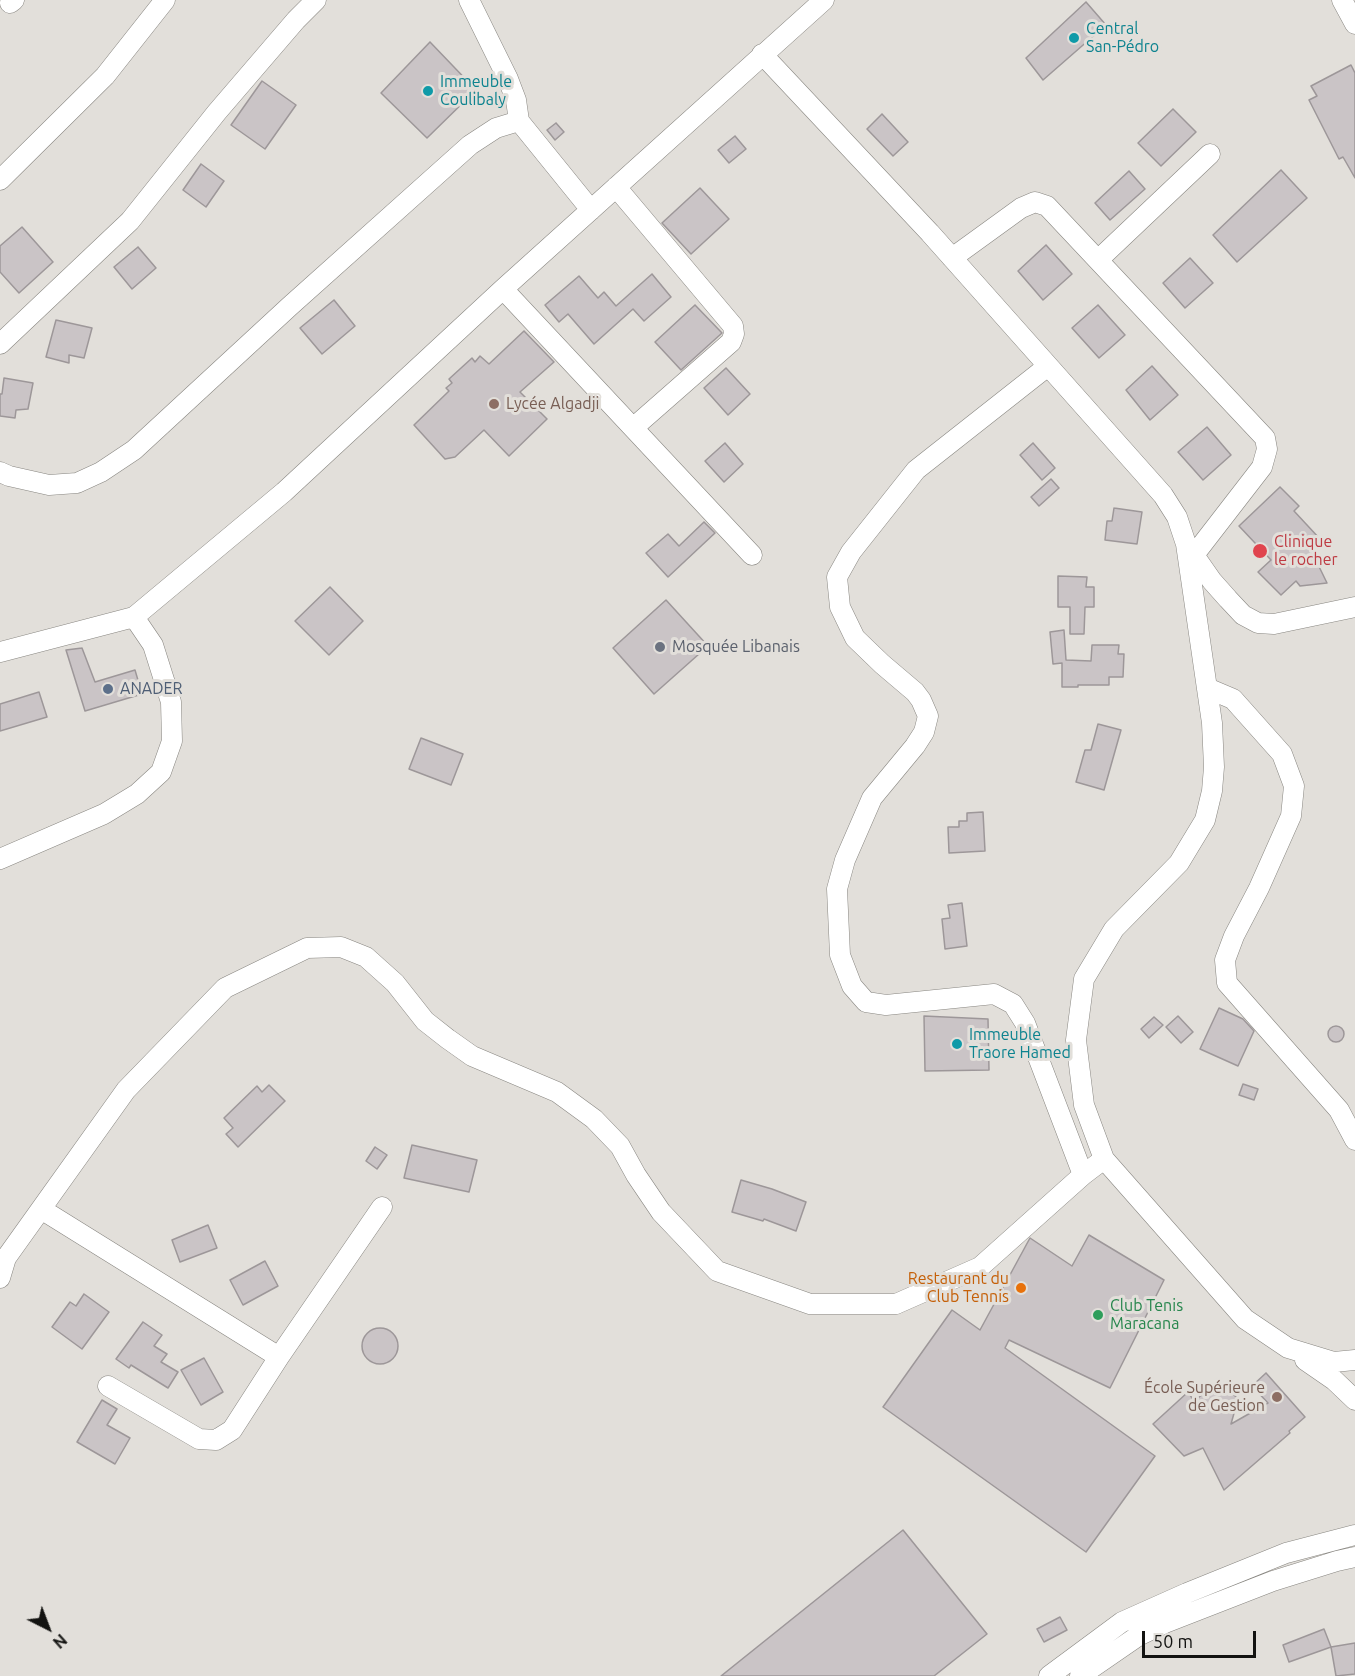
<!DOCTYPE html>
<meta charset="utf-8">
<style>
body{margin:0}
#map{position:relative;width:1355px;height:1676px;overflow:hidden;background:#e2dfda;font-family:Ubuntu,sans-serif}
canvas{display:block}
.north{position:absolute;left:18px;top:1598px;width:60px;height:60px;-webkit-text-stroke:4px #e2dfda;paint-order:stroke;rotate:138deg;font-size:16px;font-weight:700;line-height:24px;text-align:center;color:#131311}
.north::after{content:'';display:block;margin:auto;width:21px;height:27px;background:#131311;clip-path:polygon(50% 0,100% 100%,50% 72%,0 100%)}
.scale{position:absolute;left:1142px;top:1631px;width:114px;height:27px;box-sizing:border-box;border:3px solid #131311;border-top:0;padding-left:8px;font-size:18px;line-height:21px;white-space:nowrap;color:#131311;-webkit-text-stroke:4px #e2dfda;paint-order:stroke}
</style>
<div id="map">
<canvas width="1355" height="1676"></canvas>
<div class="north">N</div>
<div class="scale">50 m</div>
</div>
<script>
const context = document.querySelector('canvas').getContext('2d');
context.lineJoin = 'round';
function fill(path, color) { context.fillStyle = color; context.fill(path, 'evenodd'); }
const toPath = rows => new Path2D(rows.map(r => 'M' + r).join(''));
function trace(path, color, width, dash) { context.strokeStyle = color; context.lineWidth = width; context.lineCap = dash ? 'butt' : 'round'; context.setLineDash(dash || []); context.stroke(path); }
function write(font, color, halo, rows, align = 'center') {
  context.font = font + ' Ubuntu,sans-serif'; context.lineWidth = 6; context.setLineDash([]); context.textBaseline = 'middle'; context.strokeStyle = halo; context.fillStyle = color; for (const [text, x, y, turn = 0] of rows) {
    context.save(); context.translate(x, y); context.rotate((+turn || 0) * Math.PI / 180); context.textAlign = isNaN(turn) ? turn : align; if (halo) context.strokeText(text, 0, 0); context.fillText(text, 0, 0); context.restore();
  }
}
const building = toPath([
 [1086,2,1106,25,1043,80,1026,58,1086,2],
 [430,42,476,90,427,138,381,93,430,42],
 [1351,65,1355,73,1355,178,1343,157,1339,159,1309,100,1317,96,1311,86,1351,65],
 [262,81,296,105,265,149,231,125,262,81],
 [1173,109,1196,132,1161,166,1138,143,1173,109],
 [882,114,908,142,893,156,867,129,882,114],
 [556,123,564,132,555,140,547,130,556,123],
 [735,136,746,149,729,163,718,150,735,136],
 [201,164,224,181,206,207,183,190,201,164],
 [1281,170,1307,198,1237,262,1213,235,1281,170],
 [1129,171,1145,189,1110,220,1095,203,1129,171],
 [700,188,729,219,691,254,662,223,700,188],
 [22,227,53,262,19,293,0,272,0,246,22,227],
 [1046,245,1072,274,1043,300,1018,271,1046,245],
 [138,247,156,268,132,289,114,267,138,247],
 [1190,258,1213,283,1185,308,1163,283,1190,258],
 [652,274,671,297,644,321,633,309,594,344,568,314,559,322,545,305,579,276,598,298,604,292,616,306,652,274],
 [334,300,355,326,322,354,300,328,334,300],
 [695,305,722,333,681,370,655,342,695,305],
 [1098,305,1125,335,1099,358,1072,328,1098,305],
 [56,320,92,328,84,358,69,355,69,363,46,357,56,320],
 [524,331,554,362,520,392,547,419,509,456,484,430,455,457,445,459,414,425,449,391,446,388,452,383,449,379,472,358,475,362,480,356,489,364,524,331],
 [1152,366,1178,395,1150,420,1126,390,1152,366],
 [726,368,750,394,728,415,704,388,726,368],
 [4,378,33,383,28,409,16,410,15,418,0,416,0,394,2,394,4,378],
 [1207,427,1231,455,1203,480,1178,452,1207,427],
 [725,443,743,464,724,482,705,461,725,443],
 [1033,443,1055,468,1042,480,1020,455,1033,443],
 [1051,479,1059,488,1039,506,1031,497,1051,479],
 [1280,487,1299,506,1294,511,1320,539,1310,548,1327,583,1300,586,1296,581,1281,595,1258,572,1271,560,1239,526,1280,487],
 [1114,508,1142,512,1137,544,1105,540,1107,521,1112,521,1114,508],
 [704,522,715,533,668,577,646,553,668,534,679,546,704,522],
 [1058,576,1087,577,1086,587,1094,587,1094,607,1085,607,1084,634,1070,634,1070,607,1058,607,1058,576],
 [330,587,363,621,329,655,295,621,330,587],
 [666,600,708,646,654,694,613,648,666,600],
 [1064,630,1066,660,1091,661,1092,645,1119,645,1118,654,1124,654,1123,677,1109,677,1109,685,1078,685,1078,687,1062,687,1062,663,1053,664,1050,632,1064,630],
 [82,648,95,682,135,670,142,694,85,711,66,650,82,648],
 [39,692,47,717,0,731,0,704,39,692],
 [1098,724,1121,730,1104,790,1076,782,1085,750,1091,750,1098,724],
 [421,738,463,754,451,785,409,769,421,738],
 [983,812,985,851,949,853,948,827,959,827,959,821,967,821,967,813,983,812],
 [962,903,967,946,945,949,942,919,950,918,948,905,962,903],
 [1219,1008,1243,1019,1254,1031,1238,1066,1200,1049,1219,1008],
 [924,1016,988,1019,989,1070,925,1071,924,1016],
 [1178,1016,1193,1032,1181,1043,1166,1027,1178,1016],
 [1154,1017,1163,1025,1149,1038,1141,1029,1154,1017],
 '1328 1034a8 8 0 1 1 16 0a8 8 0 1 1-16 0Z',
 [1243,1084,1258,1089,1254,1100,1239,1095,1243,1084],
 [269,1085,285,1101,238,1147,226,1134,233,1128,224,1118,257,1086,262,1092,269,1085],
 [412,1145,477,1160,469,1192,404,1178,412,1145],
 [375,1147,387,1155,377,1169,366,1161,375,1147],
 [741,1180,772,1189,806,1202,796,1231,764,1219,763,1221,732,1212,741,1180],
 [208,1225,217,1248,180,1262,172,1240,208,1225],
 [1089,1235,1164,1280,1110,1388,1009,1340,1005,1348,1155,1456,1086,1552,883,1407,952,1310,980,1330,1030,1238,1072,1266,1089,1235],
 [265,1261,278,1286,243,1305,230,1280,265,1261],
 [84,1294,109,1312,82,1349,52,1327,70,1302,76,1306,84,1294],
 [143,1322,162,1335,154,1346,167,1354,161,1362,178,1372,168,1388,131,1365,129,1368,116,1359,143,1322],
 '362 1346a18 18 0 1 1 36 0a18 18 0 1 1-36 0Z',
 [204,1358,223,1392,201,1405,181,1370,204,1358],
 [1266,1373,1305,1417,1289,1431,1290,1433,1224,1490,1203,1448,1184,1456,1153,1424,1188,1392,1194,1401,1220,1381,1238,1399,1231,1424,1268,1403,1252,1386,1266,1373],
 [102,1400,117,1409,107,1425,130,1438,115,1464,77,1442,102,1400],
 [903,1530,987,1634,934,1676,721,1676,903,1530],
 [1060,1617,1067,1630,1044,1642,1037,1629,1060,1617],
 [1324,1629,1331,1647,1289,1662,1283,1645,1324,1629],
 [1355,1643,1355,1674,1336,1676,1331,1647,1355,1643]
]);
fill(building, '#cac4c6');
trace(building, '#9d9799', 1.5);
const minor = toPath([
 [469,0,508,79,516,100,519,121,591,210],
 [1342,0,1355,24],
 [10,3,14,0],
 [762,54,930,233,1163,495,1177,517,1186,544,1212,723,1214,767,1212,791,1205,820,1179,863,1114,929,1084,979,1076,1040,1084,1105,1104,1159,1245,1319,1288,1348,1334,1362,1355,1360],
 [0,180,105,76,165,0],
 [616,187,733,326,734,334,731,342,633,428],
 [952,258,1021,208,1035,202,1047,206,1265,438,1267,449,1262,467,1194,555],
 [1098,260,1210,154],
 [503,289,752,555],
 [0,344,130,221,217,112,296,20,316,0],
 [1048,366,916,470,851,552,837,577,840,607,855,638,882,664,915,692,921,700,928,716,924,732,915,746,872,798,845,860,837,889,840,955,852,986,866,1002,886,1005,994,994,1013,1004,1025,1023,1083,1175],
 [0,472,9,476,49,485,77,483,101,472,134,450,290,306,470,145,496,128,519,121],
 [1189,548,1212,581,1228,599,1243,615,1258,623,1274,624,1355,607],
 [0,652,134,617,284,492,503,289,824,0],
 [1207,688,1233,699,1282,754,1294,786,1291,816,1259,888,1234,936,1225,960,1227,983,1339,1110,1355,1140],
 [0,859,104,814,137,794,161,772,172,741,171,702,153,645,134,617],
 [41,1209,279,1357,232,1430,216,1440,199,1439,108,1386],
 [0,1278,6,1258,126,1090,225,988,307,948,341,947,366,957,395,983,425,1021,448,1039,472,1056,557,1092,594,1119,620,1146,636,1175,661,1212,717,1271,810,1304,896,1304,980,1267,1083,1175,1104,1159],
 [279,1357,382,1207],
 [1305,1360,1334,1380,1355,1400],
 [1049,1676,1122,1622,1187,1593,1286,1553,1355,1535],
 [1080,1676,1138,1636,1165,1623,1273,1581,1337,1561,1355,1557]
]);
trace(minor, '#888681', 21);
trace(minor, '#fff', 20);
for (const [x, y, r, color] of [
 [1074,38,6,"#0f9aa8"],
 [428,91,6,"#0f9aa8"],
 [494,404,6,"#8d6e63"],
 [1260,551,8,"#e0444e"],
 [660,647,6,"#6b7280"],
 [108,689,6,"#5c6f8a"],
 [957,1044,6,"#0f9aa8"],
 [1021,1288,6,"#e8710a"],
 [1098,1315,6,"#2e9e5b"],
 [1277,1397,6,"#8d6e63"]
]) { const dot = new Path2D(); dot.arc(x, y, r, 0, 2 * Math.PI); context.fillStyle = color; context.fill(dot); trace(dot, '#e2dfda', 2); }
write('16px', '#0d838f', '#e2dfda', [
 ["Central",1086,29],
 ["San-Pédro",1086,47],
 ["Immeuble",440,82],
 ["Coulibaly",440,100],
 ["Immeuble",969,1035],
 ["Traore Hamed",969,1053]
], 'left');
write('16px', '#785e54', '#e2dfda', [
 ["Lycée Algadji",506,404],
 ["École Supérieure",1265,1388,"right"],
 ["de Gestion",1265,1406,"right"]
], 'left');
write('16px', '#be3a42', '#e2dfda', [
 ["Clinique",1274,542],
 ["le rocher",1274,560]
], 'left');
write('16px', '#5b616d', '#e2dfda', [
 ["Mosquée Libanais",672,647]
], 'left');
write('16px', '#4e5e75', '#e2dfda', [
 ["ANADER",120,689]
], 'left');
write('16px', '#c56008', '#e2dfda', [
 ["Restaurant du",1009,1279],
 ["Club Tennis",1009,1297]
], 'right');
write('16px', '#27864d', '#e2dfda', [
 ["Club Tenis",1110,1306],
 ["Maracana",1110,1324]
], 'left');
</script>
